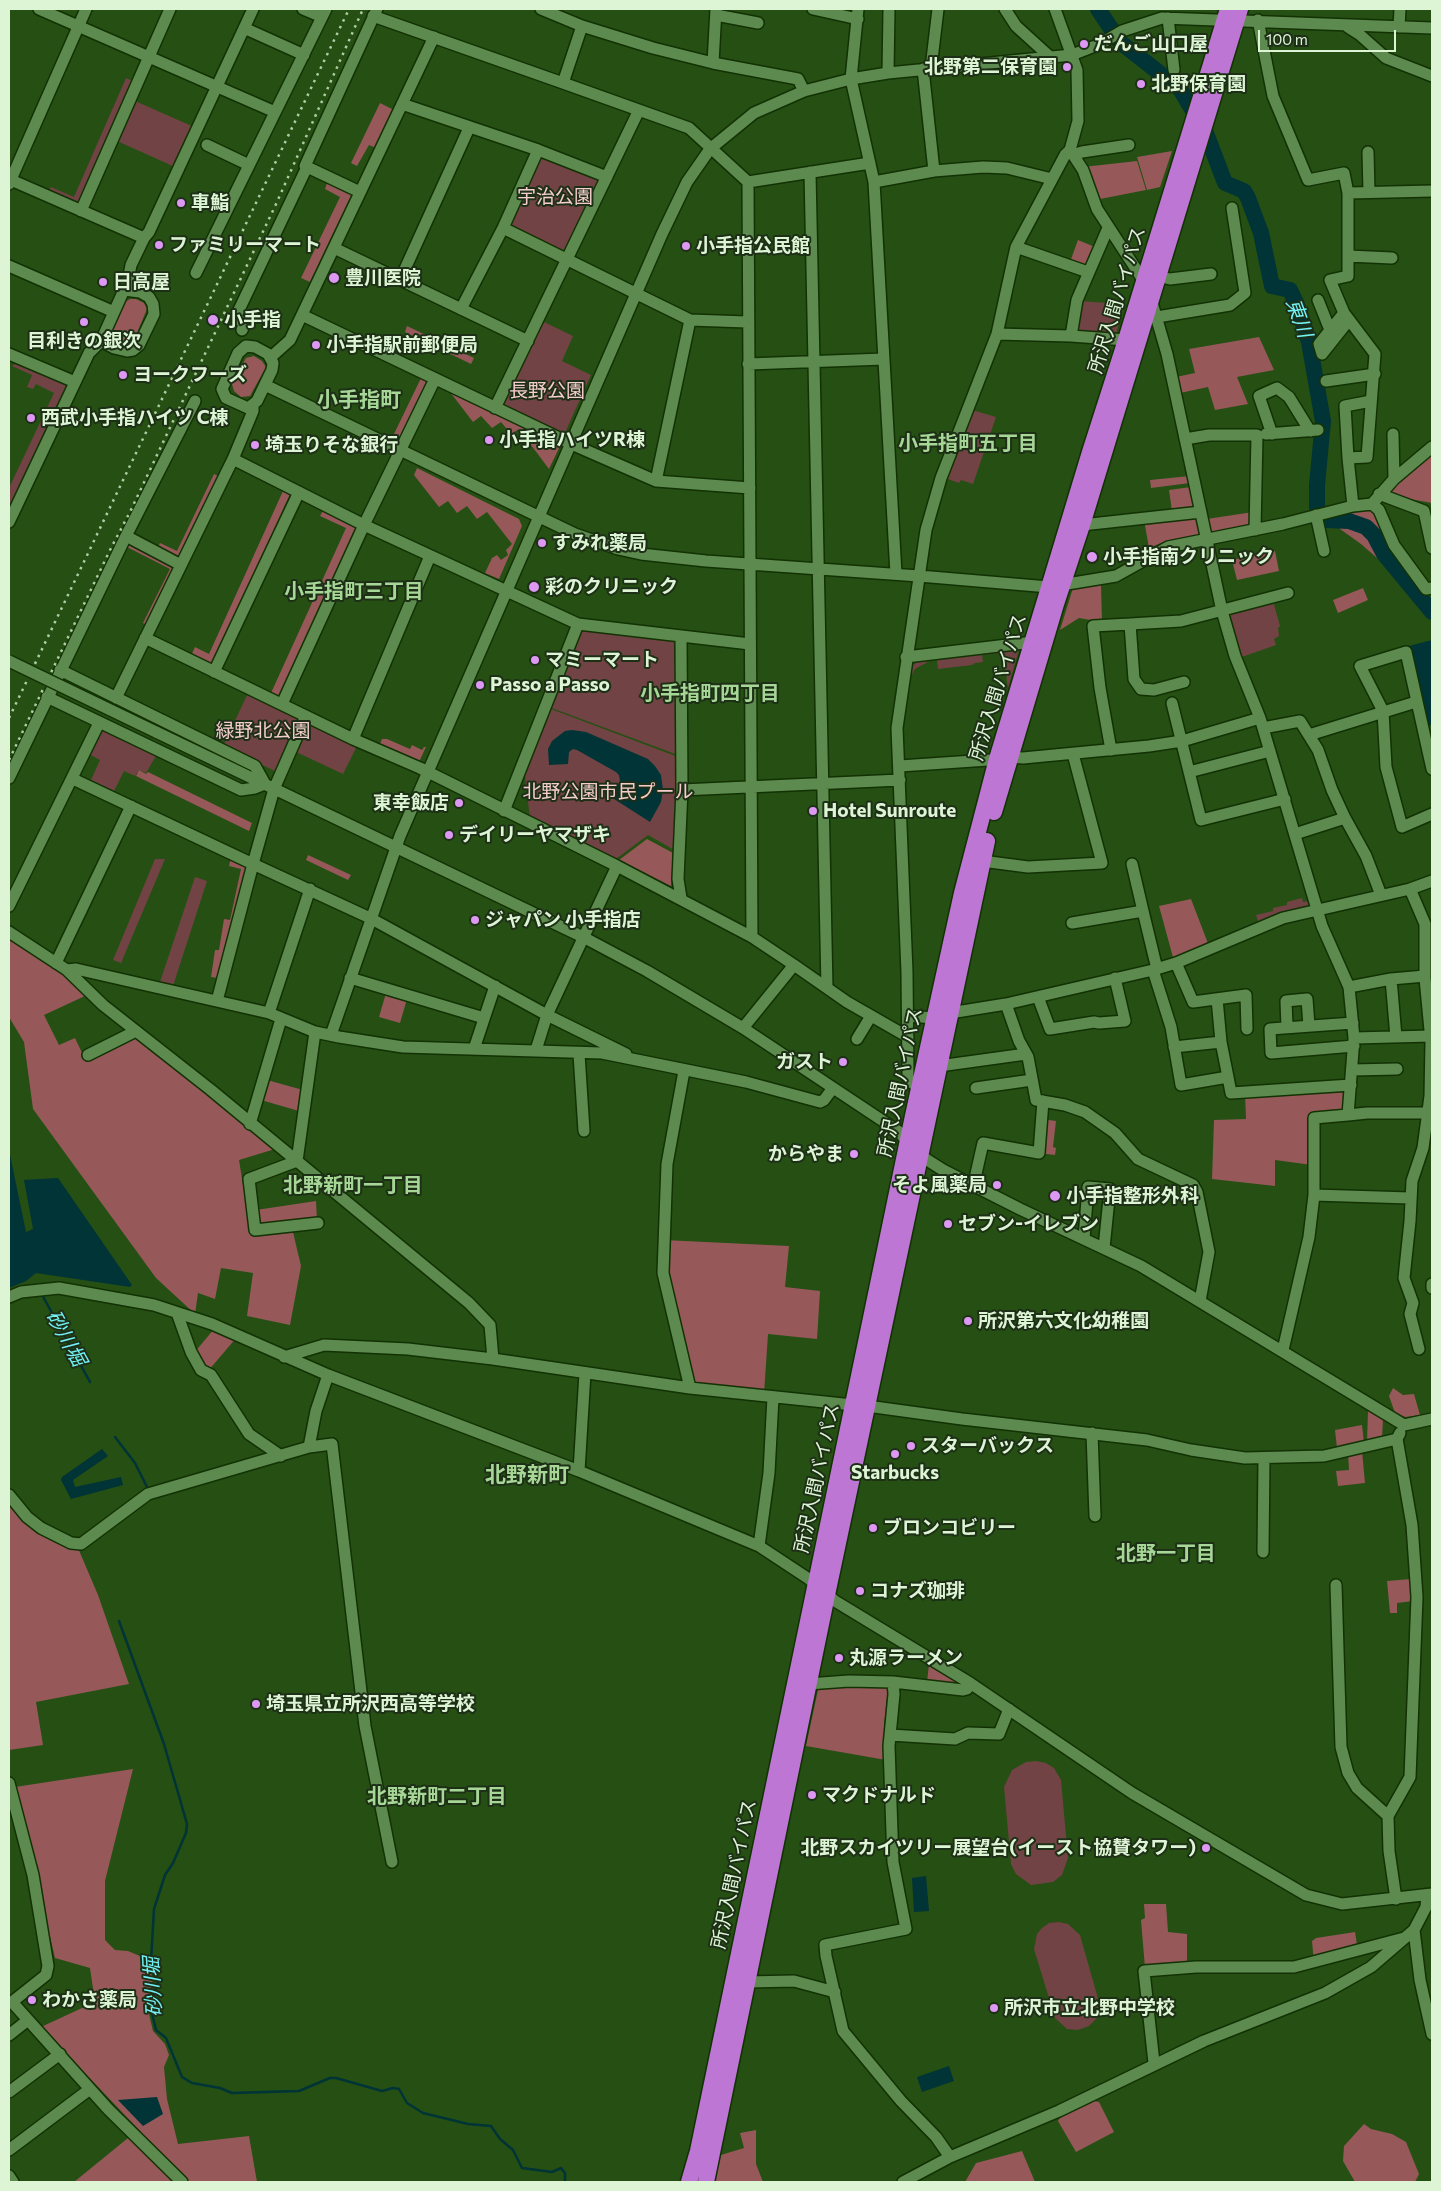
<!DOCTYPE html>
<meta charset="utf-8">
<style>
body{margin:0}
#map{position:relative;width:1441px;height:2191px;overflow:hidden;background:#254f13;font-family:Commissioner,sans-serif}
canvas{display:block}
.frame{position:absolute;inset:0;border:10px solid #ddf5d5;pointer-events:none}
.scale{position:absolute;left:1258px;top:30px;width:138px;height:22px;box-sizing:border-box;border:2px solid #ddf5d5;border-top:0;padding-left:6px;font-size:15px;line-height:18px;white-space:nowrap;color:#ddf5d5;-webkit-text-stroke:4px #1d2f16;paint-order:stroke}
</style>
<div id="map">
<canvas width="1441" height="2191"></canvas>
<div class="frame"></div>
<div class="scale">100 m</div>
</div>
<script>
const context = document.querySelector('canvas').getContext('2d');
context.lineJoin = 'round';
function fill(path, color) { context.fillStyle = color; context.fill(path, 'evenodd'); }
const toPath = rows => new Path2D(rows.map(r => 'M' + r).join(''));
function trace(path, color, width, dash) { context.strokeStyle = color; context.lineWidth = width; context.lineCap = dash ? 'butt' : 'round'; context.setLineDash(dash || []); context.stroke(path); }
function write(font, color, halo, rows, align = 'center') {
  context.font = font + ' Commissioner,"Noto Sans JP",sans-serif'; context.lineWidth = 4; context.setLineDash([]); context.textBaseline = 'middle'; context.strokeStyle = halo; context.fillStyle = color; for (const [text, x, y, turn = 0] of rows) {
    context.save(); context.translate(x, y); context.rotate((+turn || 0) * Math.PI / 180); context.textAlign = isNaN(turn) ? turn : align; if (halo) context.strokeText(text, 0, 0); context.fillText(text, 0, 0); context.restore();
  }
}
fill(toPath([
 [126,78,133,81,80,201,76,203,49,191,51,187,74,197],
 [135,101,194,127,175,167,117,141],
 [538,150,601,181,566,255,504,227],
 [1078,301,1124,304,1115,338,1074,335],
 [542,321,573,336,562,361,591,375,564,435,502,407],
 [17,362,67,384,69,389,9,513,9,488,54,393,36,384,33,389,27,387,32,375,12,366],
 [972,410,996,417,973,484,961,480,959,483,945,478],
 [1273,601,1280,626,1278,628,1279,636,1274,639,1276,645,1239,658,1227,611],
 [580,627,680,638,678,755,549,707],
 [1020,646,1008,688,1003,653,982,655,983,662,975,663,972,665,938,669,937,660,935,658,915,669,907,683,910,667,922,659],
 [249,691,304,716,277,772,223,746],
 [551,709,678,757,676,851,648,835,616,859,530,819,525,775],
 [308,723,357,746,343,774,294,751],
 [100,727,157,754,146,773,139,770,135,776,124,771,114,791,91,780,100,760,87,753],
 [155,859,165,859,121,963,113,960],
 [195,877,207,881,173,986,160,982],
 [1302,898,1303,902,1310,901,1311,904,1309,909,1261,923,1258,921,1256,915,1273,911,1273,908,1287,905,1287,902],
 [1036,1761,1046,1763,1054,1768,1061,1780,1068,1858,1062,1875,1053,1882,1031,1885,1016,1874,1011,1864,1004,1787,1012,1770,1026,1762],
 [1059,1922,1068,1924,1080,1935,1099,2002,1097,2018,1089,2026,1078,2030,1067,2029,1055,2018,1034,1949,1037,1934,1042,1928,1049,1923]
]), '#724344');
fill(toPath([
 [380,103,394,110,376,148,369,145,357,166,351,163],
 [1172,151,1160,187,1147,190,1137,157],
 [1137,161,1146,190,1095,200,1083,167],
 [327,183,350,194,351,196,310,282,301,278,340,197,325,189],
 [1078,240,1095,247,1085,268,1070,262],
 [130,299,136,299,144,303,147,309,134,340,126,343,115,339,112,331,125,302],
 [407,326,474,358,471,364,405,332],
 [1259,337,1274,370,1237,377,1248,404,1215,410,1208,387,1180,393,1176,377,1195,373,1189,349],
 [254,356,262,361,266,367,250,396,241,397,234,391,232,384,246,358],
 [421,378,428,382,402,438,394,434],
 [450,392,560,446,549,469,519,429,511,434,501,422,492,428,481,416,473,422],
 [1432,452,1432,503,1388,495,1387,490],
 [417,468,519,519,522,526,499,579,485,573,492,558,497,555,501,560,508,555,506,550,512,544,487,512,477,519,467,506,457,513,448,501,439,507,414,475],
 [214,474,218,476,178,557,158,547,160,543,177,551],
 [1190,476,1190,483,1151,488,1150,480],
 [1191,487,1196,507,1172,511,1169,490],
 [283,491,290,494,211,668,190,658,195,647,209,654],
 [324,509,359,525,281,698,271,693,346,528,320,516],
 [1369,509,1379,515,1412,576,1432,604,1432,620,1420,608,1385,565,1361,544,1340,529,1338,514],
 [1253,512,1253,525,1211,535,1207,519],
 [1197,516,1201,530,1198,535,1161,543,1149,548,1144,520],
 [127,543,176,567,147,625,143,623,170,569,125,546],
 [1275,551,1279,571,1237,580,1232,560],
 [1101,584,1102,622,1079,618,1060,630,1073,588],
 [1363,588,1368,600,1338,613,1333,600],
 [382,739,387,739,410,749,412,745,422,750,424,747,426,747,418,764,379,746],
 [139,770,146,774,148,772,252,823,249,831,136,776],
 [647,839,673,853,671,886,619,860],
 [308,855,351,875,348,880,306,860],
 [231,857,248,865,218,978,211,977,215,950,219,950,224,919,230,920,241,869,229,866],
 [1191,899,1209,946,1174,961,1159,906],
 [9,940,65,975,85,996,44,1015,59,1045,75,1038,85,1059,136,1035,275,1149,239,1160,251,1234,293,1232,301,1266,290,1325,247,1316,253,1273,221,1268,215,1299,198,1293,195,1314,156,1278,33,1109,24,1042,9,1017],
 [386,993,407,999,400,1023,379,1017],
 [267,1080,303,1090,299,1111,261,1100],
 [1347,1090,1345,1111,1312,1117,1312,1165,1275,1160,1275,1186,1212,1179,1214,1120,1246,1119,1245,1094],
 [1042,1119,1056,1121,1053,1147,1056,1148,1055,1155,1038,1153],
 [316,1201,317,1221,258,1228,256,1210],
 [664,1240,789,1246,785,1287,820,1291,817,1339,768,1334,764,1394,692,1386,663,1273],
 [214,1329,237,1337,208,1371,194,1353],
 [1393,1388,1403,1395,1414,1394,1420,1415,1405,1417,1395,1413,1389,1396],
 [1370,1410,1383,1419,1382,1439,1367,1442,1368,1411],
 [1362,1425,1364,1443,1337,1448,1335,1430],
 [1362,1451,1365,1483,1338,1486,1336,1471,1349,1470,1348,1453],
 [9,1502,20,1516,59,1544,78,1548,98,1595,129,1684,36,1702,43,1745,9,1750],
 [1411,1579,1413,1601,1397,1603,1397,1613,1390,1613,1387,1581],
 [929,1664,962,1684,960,1686,927,1682],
 [848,1684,886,1686,888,1689,884,1725,886,1760,806,1746,818,1690],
 [133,1769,105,1881,105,1940,115,1950,128,1951,147,1959,153,1979,147,2006,153,2031,165,2044,169,2055,164,2067,167,2099,178,2144,249,2136,257,2182,74,2182,128,2138,140,2131,41,2027,95,2002,90,1968,55,1958,15,1787],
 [1144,1904,1166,1904,1168,1932,1187,1934,1187,1963,1145,1968,1141,1920,1145,1918],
 [1355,1932,1358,1951,1314,1963,1312,1941,1316,1938],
 [1094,2101,1099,2102,1114,2132,1076,2152,1058,2121,1061,2116],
 [1364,2124,1371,2129,1392,2134,1406,2142,1419,2174,1415,2182,1355,2182,1343,2161,1344,2146],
 [756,2130,756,2164,763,2182,714,2182,721,2155,744,2148,740,2133],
 [1022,2151,1035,2182,965,2182,976,2163]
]), '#97585a');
fill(toPath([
 [1432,640,1432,725,1425,726,1409,646],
 [572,730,586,732,648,759,655,766,661,775,663,790,661,802,650,822,611,797,620,781,619,775,616,772,577,750,573,749,569,752,568,764,549,765,548,749,552,741,565,731],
 [9,1150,26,1232,33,1229,24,1180,58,1178,132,1285,130,1287,36,1273,26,1281,9,1288],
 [102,1449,108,1456,73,1480,75,1487,121,1477,123,1485,71,1499,61,1480,62,1477],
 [926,1876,929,1911,914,1912,912,1878],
 [949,2066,954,2081,922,2092,917,2077],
 [157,2097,163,2114,143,2126,118,2100]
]), '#003436');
trace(toPath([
 [41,1293,90,1382],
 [115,1437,135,1463,148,1489],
 [119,1621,164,1744,187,1824,186,1833,173,1863,165,1875,154,1909,151,1961,152,1970,158,1983,150,2005,156,2030,166,2038,182,2077,192,2083,220,2088,232,2093,299,2091,330,2078,336,2078,382,2091,393,2088,399,2089,407,2103,423,2113,468,2124,491,2126,500,2139,513,2150,522,2168,552,2172,561,2168,565,2173,565,2182]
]), '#003436', 2.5);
trace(toPath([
 [1098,9,1120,42,1180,89,1206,133,1225,183,1244,191,1248,198,1261,233,1272,286,1290,290,1297,305,1309,342,1323,421,1317,485,1317,508,1326,520,1349,521,1366,527,1374,535,1384,554,1432,612]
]), '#003436', 16);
const minor = toPath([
 [39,9,275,112],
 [303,9,322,17],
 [541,9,582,26,653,48,713,63,798,79,804,91],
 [813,9,858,19],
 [858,9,851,79,874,182,896,574],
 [1005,9,1016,26,1049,56],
 [1055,9,1077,70,1078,121,1070,150,1083,170,1097,209,1145,283],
 [716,15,758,23],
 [373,16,563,83],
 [1168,18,1174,70],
 [1258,20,1273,96,1308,180,1344,173,1348,193,1432,191],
 [582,26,563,83,689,128,748,182,752,937],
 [1348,27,1359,34,1386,58,1432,76],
 [1399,27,1400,9],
 [244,28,304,55],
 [713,63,716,9],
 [931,68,938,9],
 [923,69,934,171],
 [888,73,889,9],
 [402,104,538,150,607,177],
 [207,145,249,165],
 [1368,152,1369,192],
 [1073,155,1082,152,1129,145],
 [810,172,827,987],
 [748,182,870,163],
 [874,182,934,171,983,167,1007,168,1052,179],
 [9,184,86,9],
 [360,192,305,166,377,9],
 [1348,193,1348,276,1330,280,1344,313,1375,354,1367,457,1348,458,1353,506],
 [81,211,170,9],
 [503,228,690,320,747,322],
 [144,238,149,232,253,9],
 [1016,247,1088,272],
 [334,248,528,341],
 [1348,256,1392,258],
 [9,266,114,312],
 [196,273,326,9],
 [1157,276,1170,279,1211,274],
 [400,280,469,128],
 [1151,299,1167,354,1222,611,1235,656,1260,718,1322,926,1349,987,1354,1038,1348,1115,1314,1118,1314,1195,1309,1237,1283,1350],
 [1318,300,1330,330],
 [461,309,503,228,538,150],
 [238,312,307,167],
 [1344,313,1319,344,1322,354,1349,320],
 [302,315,576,446,656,481,750,488],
 [1157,317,1230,305,1245,293,1232,208],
 [241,321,245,323,242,330],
 [997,334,1071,336,1126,340],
 [1071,336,1077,300,1108,228],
 [101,341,114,348,127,351,133,350,139,345,154,314,153,304,149,297,140,292,124,290],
 [246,346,255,347,268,354,273,363,272,370,257,401,248,408,226,398,222,389,238,353,246,346],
 [9,354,75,382],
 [271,357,290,340,434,37],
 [748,364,884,359],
 [1326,381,1375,374],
 [265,385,575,534,618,549,641,554,706,561,919,576,1049,587,1116,576,1168,547,1283,524,1353,506,1372,504,1394,479,1432,447],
 [495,408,639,110],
 [1266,434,1318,430],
 [1272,434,1259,396,1277,388,1289,397,1310,431],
 [1393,434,1394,479],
 [1185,439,1209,435,1257,435,1255,530],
 [1348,458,1345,406,1371,401],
 [233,459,364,525,578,624,750,644],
 [656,481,690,320],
 [1379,494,1424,511,1432,548],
 [1372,504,1379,510,1394,545,1426,589,1432,588],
 [1316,515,1324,551],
 [9,522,89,353,101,341,128,281,131,265,144,238,11,180],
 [1082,525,1201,512],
 [126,536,181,565],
 [681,637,682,790],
 [145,638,353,739,420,768,617,866,752,937,794,965],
 [906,657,1033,642],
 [214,672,299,492],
 [1184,682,1154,690,1141,689,1134,679,1130,624,1181,621,1288,593],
 [47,697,241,790,255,788,265,784,255,766,60,670],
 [116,698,233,459,253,411,253,405],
 [1172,703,1201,820,1285,799],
 [282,704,364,525,435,379],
 [1263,728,1300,721,1318,750,1332,790,1345,818,1366,856,1381,895],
 [156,732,585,938,647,971,743,1028,898,1131,921,1156,943,1170,1020,1209,1141,1266,1404,1425,1432,1419],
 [1309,735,1416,702],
 [353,739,430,556],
 [1111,750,1100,688,1093,626,1130,624],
 [1010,757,1023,758,1149,746,1182,741,1260,718],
 [900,766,988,760],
 [1432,769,1406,652,1360,666,1383,711,1386,767,1402,827,1432,814],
 [1189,772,1270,751],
 [9,778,126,536,195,401],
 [73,779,253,864,274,789,306,716],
 [504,811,578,624],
 [1295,834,1345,818],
 [982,861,1028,867,1102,863,1073,754],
 [1410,889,1425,924,1425,978,1431,1041,1430,1096,1423,1148,1412,1181,1410,1221,1404,1278,1413,1303,1410,1314,1419,1349],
 [681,898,678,879,682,790,900,780],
 [9,906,99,723],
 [1143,911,1157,969],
 [1072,923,1143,911,1132,864],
 [9,932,67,970,76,969,269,1013,315,1032,339,1037,403,1047,602,1053,746,1082,820,1102,824,1100,833,1088],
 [56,963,131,806],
 [1176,963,1193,1002,1246,995,1247,1029],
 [67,970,103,1005,211,1090,469,1303,490,1325,493,1359],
 [1153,970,1171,1027,1181,1085,1228,1077,1231,1093,1351,1085],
 [350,978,484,1018],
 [1391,979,1396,1037],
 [1349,987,1391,979,1425,976],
 [1038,997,1050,1029,1094,1022,1099,1023,1125,1021,1115,978],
 [1217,999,1221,1042,1228,1077],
 [217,1001,253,864,370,918,547,1015,626,1054],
 [1006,1004,1019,1041,1028,1057,1036,1100,1065,1105,1085,1112,1115,1133,1138,1159,1193,1185,1197,1192,1209,1252,1200,1301],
 [269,1013,310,889],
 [950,1013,1006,1004,1153,970,1176,963,1283,918,1410,889,1432,881],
 [908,1016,934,1018],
 [1353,1023,1270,1029,1271,1053,1354,1046],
 [1287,1027,1286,1001,1307,999,1309,1026],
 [743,1028,794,965,847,1002,908,1037],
 [315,1032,297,1161,249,1179,255,1230,318,1223],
 [331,1035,400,836,662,234,687,182,710,149,754,113,804,91,851,79,888,73,1072,55,1100,44,1122,31,1162,18,1432,28],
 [1354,1038,1431,1036],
 [857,1039,871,1016],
 [1174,1047,1221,1042],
 [474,1049,495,986],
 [536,1050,547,1015,617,866],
 [579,1054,584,1131],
 [88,1055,136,1031],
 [939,1066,1026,1054],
 [1352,1070,1397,1069],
 [684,1071,667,1164,663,1273,690,1388],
 [912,1083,908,1077,907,972,897,728,926,530,941,478,997,334,1016,247,1065,155,1070,150],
 [976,1088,1032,1080],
 [1348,1115,1367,1113,1426,1113],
 [250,1124,281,1019],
 [973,1187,983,1143,1039,1153,1043,1101],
 [1314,1195,1410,1198],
 [1084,1239,1088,1187,1110,1189,1104,1248],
 [1432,1284,1432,1288],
 [9,1297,21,1292,59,1288,154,1305,212,1324,328,1375,579,1471,759,1546,809,1579,835,1601,970,1683,1132,1793,1306,1895,1342,1904,1432,1894],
 [177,1313,191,1352,201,1370,211,1375,249,1434,281,1456],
 [284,1357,324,1345,408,1349,493,1359,690,1388,853,1405],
 [867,1406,962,1419,1147,1440,1191,1450,1245,1458,1324,1456,1397,1439],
 [1092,1433,1095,1516],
 [309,1447,316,1411,328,1375],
 [579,1471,585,1373],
 [9,1495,27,1517,41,1528,71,1543,81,1544,148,1494,309,1447,332,1444,365,1726,392,1862],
 [759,1546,769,1473,773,1397],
 [1263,1552,1264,1458],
 [1336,1585,1341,1747,1348,1773,1357,1788,1388,1816],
 [893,1682,963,1690,967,1689,970,1683],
 [808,1684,849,1681,893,1682,894,1694,889,1746,893,1862,906,1929,825,1945,826,1956,843,2031,901,2101,936,2137,950,2157],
 [890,1735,955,1739,968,1733,999,1734,1009,1709],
 [9,1783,33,1875,48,1966,46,1975,12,2002,108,2109,182,2182],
 [1396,1899,1389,1851,1388,1816,1410,1777,1417,1597,1412,1525,1397,1439,1400,1433],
 [1414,1930,1420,1980,1432,2034],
 [747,1982,794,1981,835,1992],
 [9,2035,28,2020],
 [1154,2063,1144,1971,1196,1967,1294,1967,1404,1938],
 [9,2092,60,2054],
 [9,2150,90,2089],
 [9,2176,13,2182],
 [903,2182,950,2157,1059,2111,1204,2041,1325,1993,1371,1967,1414,1930,1426,1907,1427,1896]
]);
const highway = toPath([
 [994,812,1056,604,1082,525,1240,9],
 [689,2182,698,2151,913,1116,962,893,997,759,1090,452,1126,340,1228,9],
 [706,2182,827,1595,987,841]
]);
trace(minor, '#123204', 14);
trace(highway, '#123204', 19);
trace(minor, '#5d8a4e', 11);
trace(highway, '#bd76d3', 16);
trace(toPath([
 [9,718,349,9],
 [9,760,111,548,130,512,277,202,363,9]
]), '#b0cca5', 2.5, [2.5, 5]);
const minorBridge = toPath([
 [9,661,156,732]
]);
trace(minorBridge, '#123204', 14, []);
trace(minorBridge, '#5d8a4e', 11);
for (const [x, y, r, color] of [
 [1084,44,5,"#dd98f3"],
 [1067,67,5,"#dd98f3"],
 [1141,84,5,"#dd98f3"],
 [181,203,5,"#dd98f3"],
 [159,245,5,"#dd98f3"],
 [686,246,5,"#dd98f3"],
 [334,278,6,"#dd98f3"],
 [103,282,5,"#dd98f3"],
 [213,320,6,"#dd98f3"],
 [84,322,5,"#dd98f3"],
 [316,345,5,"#dd98f3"],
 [123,375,5,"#dd98f3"],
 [31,418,5,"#dd98f3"],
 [489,440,5,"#dd98f3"],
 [255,445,5,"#dd98f3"],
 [542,543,5,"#dd98f3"],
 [1092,557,6,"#dd98f3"],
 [534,587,6,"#dd98f3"],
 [535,660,5,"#dd98f3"],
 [480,685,5,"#dd98f3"],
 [459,803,5,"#dd98f3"],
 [813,811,5,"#dd98f3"],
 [449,835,5,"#dd98f3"],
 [475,920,5,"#dd98f3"],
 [843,1062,5,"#dd98f3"],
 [854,1154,5,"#dd98f3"],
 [997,1185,5,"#dd98f3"],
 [1055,1196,6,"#dd98f3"],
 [948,1224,5,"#dd98f3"],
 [968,1321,5,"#dd98f3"],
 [911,1446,5,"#dd98f3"],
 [895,1454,5,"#dd98f3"],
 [873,1528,5,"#dd98f3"],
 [860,1591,5,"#dd98f3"],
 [839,1658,5,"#dd98f3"],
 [256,1704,5,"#dd98f3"],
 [812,1795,5,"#dd98f3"],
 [1206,1848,5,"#dd98f3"],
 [32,2000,5,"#dd98f3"],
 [994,2008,5,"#dd98f3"]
]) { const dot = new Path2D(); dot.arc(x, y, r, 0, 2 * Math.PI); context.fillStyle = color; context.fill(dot); trace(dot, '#1d2f16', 2); }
write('bold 19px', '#ddf5d5', '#1d2f16', [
 ["だんご山口屋",1094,44],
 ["北野第二保育園",1057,67,"right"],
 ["北野保育園",1151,84],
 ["車鮨",191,203],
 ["ファミリーマート",169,245],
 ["小手指公民館",696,246],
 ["豊川医院",345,278],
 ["日高屋",113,282],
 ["小手指",224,320],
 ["目利きの銀次",84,341,"center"],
 ["小手指駅前郵便局",326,345],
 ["ヨークフーズ",133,375],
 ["西武小手指ハイツ C棟",41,418],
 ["小手指ハイツR棟",499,440],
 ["埼玉りそな銀行",265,445],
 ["すみれ薬局",552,543],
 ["小手指南クリニック",1103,557],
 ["彩のクリニック",545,587],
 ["マミーマート",545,660],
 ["Passo a Passo",490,685],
 ["東幸飯店",449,803,"right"],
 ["Hotel Sunroute",823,811],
 ["デイリーヤマザキ",459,835],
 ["ジャパン 小手指店",485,920],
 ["ガスト",833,1062,"right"],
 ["からやま",844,1154,"right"],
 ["そよ風薬局",987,1185,"right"],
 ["小手指整形外科",1066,1196],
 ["セブン-イレブン",958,1224],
 ["所沢第六文化幼稚園",978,1321],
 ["スターバックス",921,1446],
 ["Starbucks",895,1473,"center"],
 ["ブロンコビリー",883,1528],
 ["コナズ珈琲",870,1591],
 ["丸源ラーメン",849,1658],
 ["埼玉県立所沢西高等学校",266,1704],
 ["マクドナルド",822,1795],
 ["北野スカイツリー展望台(イースト協賛タワー)",1196,1848,"right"],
 ["わかさ薬局",42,2000],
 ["所沢市立北野中学校",1004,2008]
], 'left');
write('19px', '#f5cdcd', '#1d2f16', [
 ["宇治公園",555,197],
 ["長野公園",547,391],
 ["緑野北公園",263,731],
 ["北野公園市民プール",608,792]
]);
write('19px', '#ddf5d5', '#1d2f16', [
 ["所沢入間バイパス",1117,300,-73],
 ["所沢入間バイパス",998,687,-73],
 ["所沢入間バイパス",900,1082,-78],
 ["所沢入間バイパス",817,1478,-78],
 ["所沢入間バイパス",734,1874,-78]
]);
write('italic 20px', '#72f2f6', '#1d2f16', [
 ["東川",1299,318,70],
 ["砂川堀",66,1338,61],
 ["砂川堀",153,1987,-93]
]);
write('bold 20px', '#a7d797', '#1d2f16', [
 ["小手指町五丁目",968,443],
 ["小手指町三丁目",354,591],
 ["小手指町四丁目",710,693],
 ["北野新町一丁目",353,1185],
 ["北野一丁目",1166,1553],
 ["北野新町二丁目",437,1796]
]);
write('bold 21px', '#a7d797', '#1d2f16', [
 ["小手指町",359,400],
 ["北野新町",527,1475]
]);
</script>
